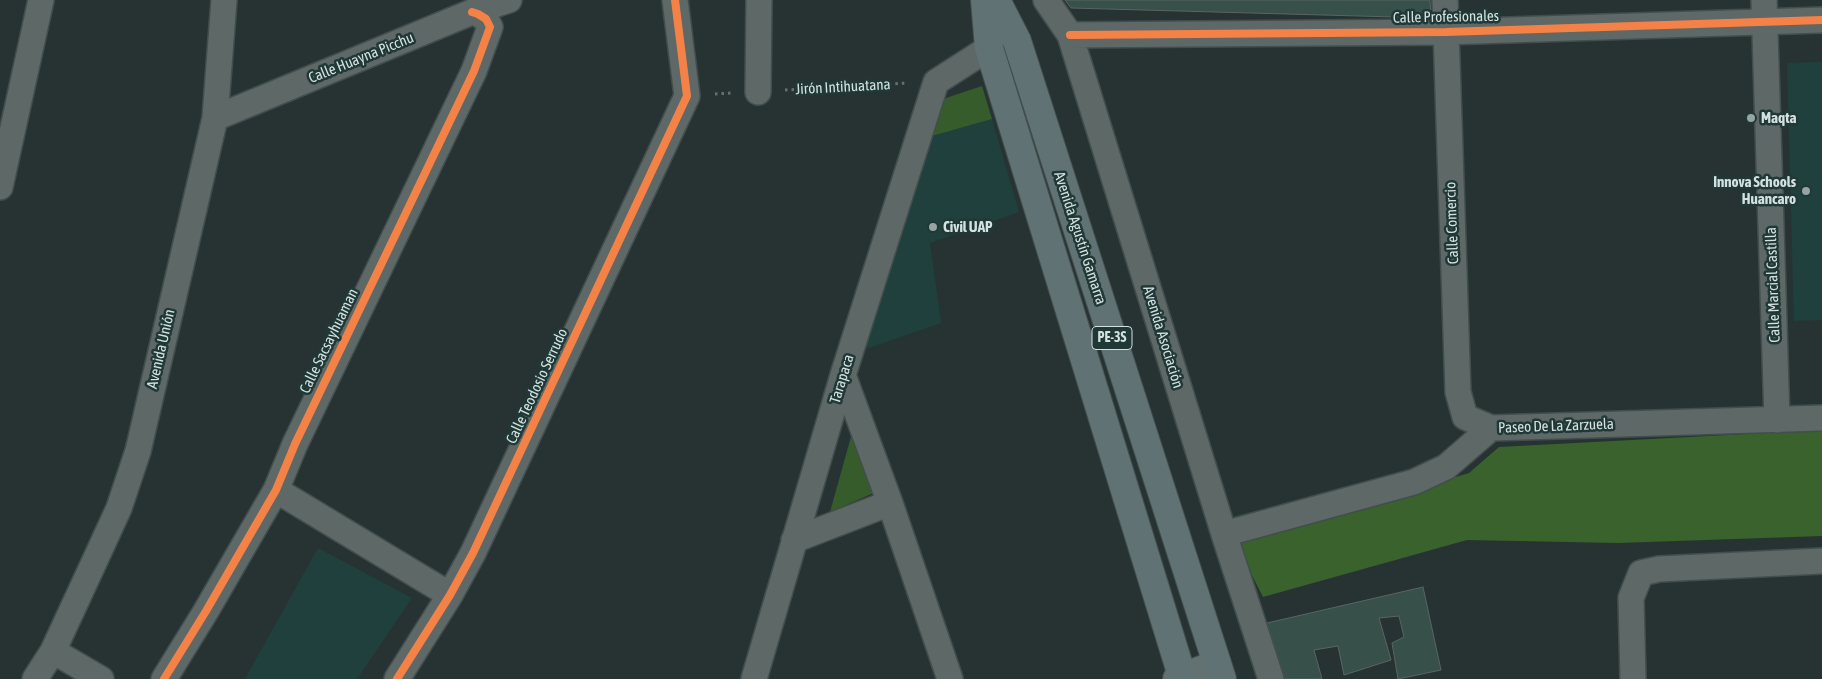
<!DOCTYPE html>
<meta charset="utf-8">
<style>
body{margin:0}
canvas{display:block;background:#263332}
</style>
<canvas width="1822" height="679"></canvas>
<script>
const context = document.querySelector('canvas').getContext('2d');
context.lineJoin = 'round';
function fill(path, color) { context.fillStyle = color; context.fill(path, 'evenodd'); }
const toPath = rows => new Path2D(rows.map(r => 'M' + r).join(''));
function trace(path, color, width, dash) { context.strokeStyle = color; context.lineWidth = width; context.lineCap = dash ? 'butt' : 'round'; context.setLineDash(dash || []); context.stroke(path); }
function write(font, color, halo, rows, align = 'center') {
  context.font = font + ' "Asap Condensed",sans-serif'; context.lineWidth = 5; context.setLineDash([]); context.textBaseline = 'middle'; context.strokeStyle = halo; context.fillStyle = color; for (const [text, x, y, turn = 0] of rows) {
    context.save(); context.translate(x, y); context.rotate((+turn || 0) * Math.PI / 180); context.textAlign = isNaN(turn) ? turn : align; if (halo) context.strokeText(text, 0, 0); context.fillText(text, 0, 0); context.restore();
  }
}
fill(toPath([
 [1822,62,1822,320,1794,321,1787,63],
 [992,119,1019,212,930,243,941,323,854,353,918,139],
 [318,548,412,598,357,679,245,679]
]), '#1f403c');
fill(toPath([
 [982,86,992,119,928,137,940,100],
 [854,426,885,488,830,512]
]), '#365c2b');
fill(toPath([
 [1822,430,1822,536,1618,543,1467,540,1263,597,1236,544,1469,473,1499,447]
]), '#39622c');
const building = toPath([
 [1065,0,1430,0,1431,18,1071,8,1065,0],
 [1423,587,1441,670,1398,679,1392,643,1404,637,1399,616,1379,618,1391,660,1344,675,1338,646,1314,650,1322,679,1285,679,1267,623,1423,587]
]);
fill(building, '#375049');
trace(building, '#5a6562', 1);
const street = toPath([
 [1046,0,1070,35,1224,534,1271,679],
 [1445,0,1458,392,1465,417,1491,428],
 [1764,0,1777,420],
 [1070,35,1446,32,1822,20],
 [758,92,759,0],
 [215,118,472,12,509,0],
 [0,187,41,0],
 [843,375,890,503,950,679],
 [276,490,450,595],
 [1224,534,1414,482,1446,467,1491,428,1822,418],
 [794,540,890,503],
 [53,651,101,679],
 [35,679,53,651,97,556,119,508,138,451,215,118,224,0],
 [164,679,206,611,276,490,295,444,474,71,490,27,486,19,478,14,472,12],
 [397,679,450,595,473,553,687,96,675,0],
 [754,679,843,375,936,82,989,48],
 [1633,679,1631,598,1641,573,1659,569,1822,561]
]);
const secondary = toPath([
 [1177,679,1217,664]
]);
const highway = toPath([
 [985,0,989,48,1183,679],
 [996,0,1017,41,1222,679]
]);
trace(street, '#424e4d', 28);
trace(secondary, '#424e4d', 30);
trace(highway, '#424e4d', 30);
trace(toPath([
 [785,90,908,83],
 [715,94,731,93]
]), '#67706f', 3, [2.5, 4]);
trace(street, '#5d6867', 25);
trace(secondary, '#647171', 28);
trace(highway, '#607273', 28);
trace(toPath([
 [1070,35,1446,32,1822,20],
 [164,679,206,611,276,490,295,444,474,71,490,27,486,19,478,14,472,12],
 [397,679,450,595,473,553,687,96,675,0]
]), '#f48246', 8);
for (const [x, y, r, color] of [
 [1751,118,5,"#96a4a3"],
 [1806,191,5,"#96a4a3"],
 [933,227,5,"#96a4a3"]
]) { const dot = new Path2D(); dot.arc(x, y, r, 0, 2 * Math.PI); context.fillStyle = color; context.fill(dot); trace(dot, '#203937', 2); }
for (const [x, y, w] of [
 [1112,338,40]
]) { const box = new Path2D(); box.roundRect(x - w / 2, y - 11.5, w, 23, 4); context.fillStyle = '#203937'; context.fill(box); trace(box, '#d3e1e0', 1); }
write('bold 14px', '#d3e1e0', null, [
 ["PE-3S",1112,338]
]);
write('15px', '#d3e1e0', '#203937', [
 ["Calle Profesionales",1446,17,-1],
 ["Calle Huayna Picchu",361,58,-22],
 ["Jirón Intihuatana",843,87,-3],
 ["Calle Comercio",1452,223,-92],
 ["Avenida Agustín Gamarra",1080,238,72],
 ["Calle Marcial Castilla",1773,285,-92],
 ["Avenida Asociación",1163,337,73],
 ["Calle Sacsayhuaman",329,341,-64],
 ["Avenida Unión",161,349,-77],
 ["Tarapaca",842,379,-73],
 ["Calle Teodosio Serrudo",537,386,-65],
 ["Paseo De La Zarzuela",1556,426,-2]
]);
write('bold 15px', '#d3e1e0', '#203937', [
 ["Maqta",1761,118],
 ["Innova Schools",1796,182,"right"],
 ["Huancaro",1796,199,"right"],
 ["Civil UAP",943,227]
], 'left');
</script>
